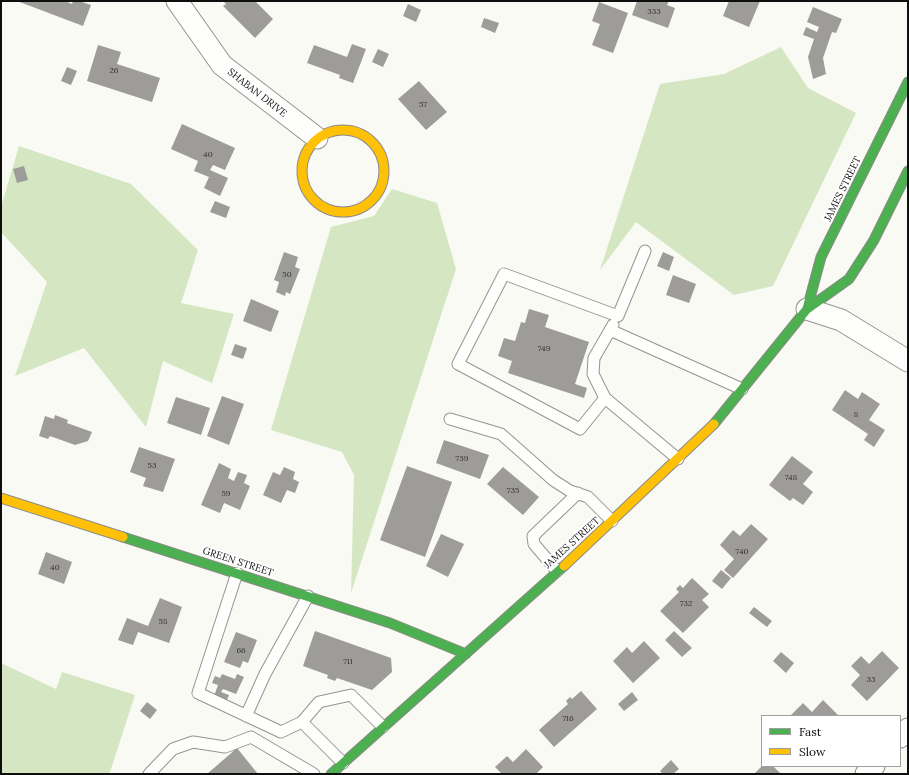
<!DOCTYPE html>
<style>
body{margin:0}
#map{position:relative;width:909px;height:775px;overflow:hidden;background:#fafaf4;font-family:Lora,serif}
canvas{display:block}
.frame{position:absolute;inset:0;border:2px solid #0e0e0e;pointer-events:none}
.legend{position:absolute;left:761px;top:715px;width:140px;height:52px;box-sizing:border-box;background:#fff;border:1px solid #9f9f9f;margin:0;padding:5px 7px;list-style:none;font-size:12px;color:#0e0e0e}
.legend li{display:flex;align-items:center;gap:8px;height:20px}
.legend b{width:20px;border:1px solid #9f9f9f}
</style>
<div id="map">
<canvas width="909" height="775"></canvas>
<div class="frame"></div>
<ul class="legend">
<li><b style="height:5px;background:#4caf50"></b>Fast</li>
<li><b style="height:5px;background:#ffc107"></b>Slow</li>
</ul>
</div>
<script>
const context = document.querySelector('canvas').getContext('2d');
context.lineJoin = 'round';
function fill(path, color) { context.fillStyle = color; context.fill(path, 'evenodd'); }
const toPath = rows => new Path2D(rows.map(r => 'M' + r).join(''));
function trace(path, color, width, dash) { context.strokeStyle = color; context.lineWidth = width; context.lineCap = dash ? 'butt' : 'round'; context.setLineDash(dash || []); context.stroke(path); }
function write(font, color, halo, rows, align = 'center') {
  context.font = font + ' Lora,serif'; context.lineWidth = 4; context.setLineDash([]); context.textBaseline = 'middle'; context.strokeStyle = halo; context.fillStyle = color; for (const [text, x, y, turn = 0] of rows) {
    context.save(); context.translate(x, y); context.rotate((+turn || 0) * Math.PI / 180); context.textAlign = isNaN(turn) ? turn : align; if (halo) context.strokeText(text, 0, 0); context.fillText(text, 0, 0); context.restore();
  }
}
fill(toPath([
 [781,47,808,88,856,113,773,286,734,295,636,222,600,270,660,84,724,74],
 [19,146,131,184,198,250,181,303,234,314,212,383,163,361,146,427,84,348,15,376,47,282,1,232,1,207],
 [392,189,437,203,456,269,351,593,354,475,342,452,271,430,331,227,374,216],
 [1,663,56,689,62,672,135,695,110,772,107,774,1,774]
]), '#d4e7c2');
fill(toPath([
 [17,1,65,1,72,4,73,1,79,1,91,5,83,26],
 [223,1,255,1,273,19,255,38,223,6,226,4],
 [637,1,669,1,667,5,675,8,668,28,632,15],
 [729,1,760,1,749,27,723,16],
 [599,2,628,13,613,53,592,45,600,24,592,21],
 [408,4,421,10,416,22,403,16],
 [813,7,842,19,836,33,832,32,823,58,826,74,813,79,808,57,814,39,803,35,806,27,817,32,819,27,807,22],
 [484,18,499,23,495,33,481,27],
 [352,44,366,49,353,83,339,78,340,75,307,63,314,45,347,57],
 [98,45,121,52,117,64,160,78,152,102,87,81],
 [378,49,389,54,383,67,372,62],
 [67,67,77,71,71,85,61,81],
 [419,81,447,112,426,130,398,99],
 [182,124,235,148,225,170,213,165,210,170,228,178,220,196,204,188,209,177,194,171,198,161,171,149],
 [24,166,28,180,17,183,13,169],
 [215,201,230,207,226,218,210,212],
 [284,252,298,257,295,267,300,269,290,294,286,292,285,296,276,292,279,282,274,280],
 [663,252,674,257,669,271,657,266],
 [673,275,696,284,689,303,666,295],
 [251,299,279,311,271,332,243,321],
 [529,309,549,315,545,327,589,342,575,384,587,388,584,398,508,373,512,361,498,356,504,338,515,341,521,322,525,323],
 [235,344,247,348,243,359,231,355],
 [845,390,858,399,862,392,880,404,869,420,885,430,874,447,864,440,868,434,832,410],
 [222,396,244,404,229,445,207,436],
 [176,397,210,408,201,435,167,423],
 [55,415,68,420,67,423,92,432,88,441,75,445,50,436,48,439,39,436,45,416,54,419],
 [444,440,489,455,480,479,436,463],
 [139,447,175,459,163,492,143,486,146,478,130,472],
 [792,456,813,472,803,484,813,492,803,505,793,498,790,501,769,485],
 [219,463,231,469,228,478,234,481,238,472,247,475,244,483,250,486,240,510,224,503,220,513,201,505],
 [407,466,452,482,425,557,380,540],
 [284,467,295,472,293,479,299,482,295,493,287,490,281,503,263,495,273,472,280,475],
 [503,467,539,497,523,515,487,484],
 [751,524,768,539,733,578,724,570,734,559,720,545,733,530,740,536],
 [441,534,464,544,448,577,426,566],
 [46,552,72,562,64,584,38,574],
 [721,570,731,578,722,589,712,581],
 [692,578,709,594,702,600,709,607,683,633,660,611,679,592,676,589,680,585,683,588],
 [160,598,182,607,169,643,138,632,133,645,118,640,127,618,148,626],
 [754,607,772,621,767,627,749,613],
 [315,631,391,658,392,672,372,690,337,678,335,681,327,678,328,675,303,666],
 [674,631,692,648,682,657,665,640],
 [236,632,257,640,248,663,243,661,240,668,224,662],
 [644,641,660,658,633,683,613,661,627,647,632,653],
 [882,651,899,668,867,701,851,685,860,675,851,666,861,656,869,664],
 [781,652,794,663,786,673,773,661],
 [222,674,235,679,237,674,244,677,236,694,223,689,221,692,229,695,226,702,214,696,218,685,212,683,215,676,220,678],
 [581,691,597,709,554,747,539,730,568,704,566,701,570,697,572,699],
 [632,692,638,700,624,711,618,704],
 [823,700,839,716,791,715,803,703,812,712],
 [147,702,157,710,150,719,140,711],
 [237,748,258,774,207,774],
 [526,749,543,767,536,774,499,774,501,773,495,767,507,756,513,762],
 [671,760,679,769,673,774,663,774,660,771],
 [762,766,773,766,781,774,754,774]
]), '#9e9c99');
const lane = toPath([
 [645,251,618,316,504,274,458,364,580,429,605,398,678,459],
 [610,330,742,389],
 [605,398,593,374,594,358,613,325],
 [450,419,501,434,553,480,570,491,588,497,612,521],
 [557,571,534,544,533,536,578,493],
 [237,573,198,693,281,732,302,722],
 [246,716,265,674,308,596],
 [343,763,302,722,319,702,351,695,383,727],
 [149,774,173,749,193,742,225,747,251,737,314,774]
]);
const street = toPath([
 [177,1,222,65,317,138],
 [807,309,841,320,908,361],
 [900,737,908,729],
 [866,774,874,766]
]);
const fast = toPath([
 [807,309,821,257,908,82],
 [714,424,807,309,849,279,874,240,908,171],
 [123,537,390,623,466,654],
 [331,774,564,566]
]);
const slow = toPath([
 '302 171a41 41 0 1 1 82 0a41 41 0 1 1-82 0Z',
 [1,498,123,537],
 [564,566,714,424]
]);
trace(lane, '#949492', 13);
trace(street, '#949492', 23);
trace(fast, '#8b8b88', 11);
trace(slow, '#8b8b88', 11);
trace(lane, '#fefefd', 11);
trace(street, '#fefefd', 21);
trace(fast, '#4caf50', 9);
trace(slow, '#ffc107', 9);
write('8px', '#323231', null, [
 ["333",654,12],
 ["26",114,71],
 ["57",423,105],
 ["40",208,155],
 ["50",287,275],
 ["749",544,349],
 ["8",856,415],
 ["739",462,459],
 ["53",152,466],
 ["748",791,478],
 ["735",513,491],
 ["59",226,494],
 ["740",742,552],
 ["40",55,568],
 ["732",686,604],
 ["58",163,622],
 ["66",241,651],
 ["711",348,662],
 ["33",871,680],
 ["716",568,719]
]);
write('10px', '#0e0e0e', '#fff', [
 ["SHABAN DRIVE",257,93,38],
 ["JAMES STREET",843,189,-64],
 ["JAMES STREET",572,543,-42],
 ["GREEN STREET",238,562,18]
]);
</script>
